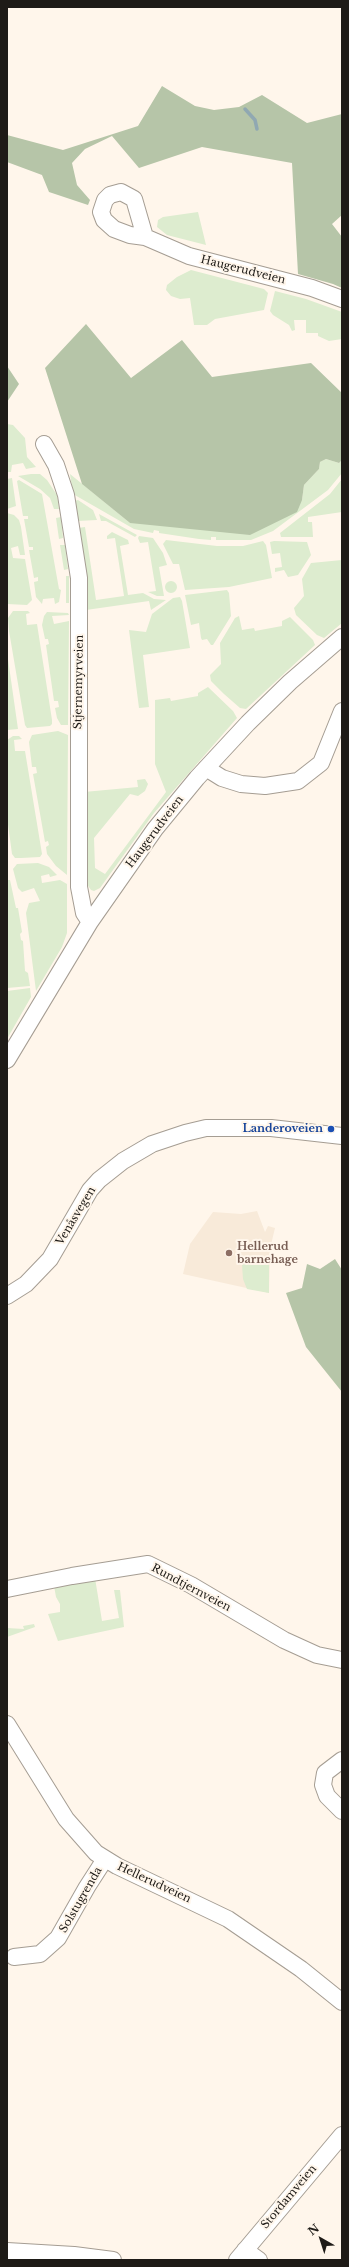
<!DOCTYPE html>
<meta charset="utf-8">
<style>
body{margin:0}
#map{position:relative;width:349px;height:2267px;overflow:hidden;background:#fff6eb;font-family:"Libre Baskerville",serif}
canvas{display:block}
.frame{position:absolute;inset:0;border:8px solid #1e1b17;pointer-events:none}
.north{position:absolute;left:301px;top:2219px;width:40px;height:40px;-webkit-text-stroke:3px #fff6eb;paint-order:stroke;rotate:321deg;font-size:11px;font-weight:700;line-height:16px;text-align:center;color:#1e1b17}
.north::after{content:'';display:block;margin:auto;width:14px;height:18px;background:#1e1b17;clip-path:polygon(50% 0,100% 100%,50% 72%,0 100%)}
</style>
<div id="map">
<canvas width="349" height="2267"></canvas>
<div class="frame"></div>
<div class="north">N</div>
</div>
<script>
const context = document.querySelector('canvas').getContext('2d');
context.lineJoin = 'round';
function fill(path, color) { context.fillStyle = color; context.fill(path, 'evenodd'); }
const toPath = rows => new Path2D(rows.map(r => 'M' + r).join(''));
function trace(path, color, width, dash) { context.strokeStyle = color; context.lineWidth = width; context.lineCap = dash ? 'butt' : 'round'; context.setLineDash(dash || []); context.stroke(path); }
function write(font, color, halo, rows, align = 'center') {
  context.font = font + ' "Libre Baskerville",serif'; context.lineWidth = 4; context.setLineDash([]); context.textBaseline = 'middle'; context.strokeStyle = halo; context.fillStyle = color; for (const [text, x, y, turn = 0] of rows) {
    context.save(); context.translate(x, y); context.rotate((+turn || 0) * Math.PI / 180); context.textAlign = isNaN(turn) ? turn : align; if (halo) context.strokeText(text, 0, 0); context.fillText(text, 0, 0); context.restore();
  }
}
fill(toPath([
 [257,1211,265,1232,268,1226,275,1228,270,1249,269,1293,183,1274,190,1244,213,1212,241,1214]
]), '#f8ead9');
fill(toPath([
 [198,212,206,245,167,235,157,227,158,220,163,217],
 [191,270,264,289,268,293,264,310,215,319,207,325,194,325,190,298,180,299,171,296,166,290,167,285,177,277],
 [275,291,306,299,342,312,342,339,329,341,318,336,318,333,306,333,306,320,294,320,295,330,292,331,289,325,273,315,270,311],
 [7,424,13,425,25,438,27,457,36,467,26,469,23,463,12,465,11,472,7,472],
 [326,459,339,463,342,460,342,473,328,490,273,531,251,540,216,540,216,537,211,537,211,540,199,539,159,533,159,531,154,530,153,533,134,529,73,494,70,474,130,523,302,500,304,485,319,469,320,462],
 [31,474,40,474,47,480,57,495,59,509,54,509,50,498,40,489,18,476],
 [12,478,16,506,7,509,7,479],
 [342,479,342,512,308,517,308,522,312,522,313,537,281,537,280,533,330,494],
 [19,480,42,494,59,589,61,590,59,602,55,604,54,598,43,599,42,604,36,597,34,582,38,581,38,577,34,578,29,550,33,550,33,547,29,547,24,519,28,519,28,516,23,516,17,481],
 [78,500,93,510,97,520,77,521,74,501],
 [7,513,14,515,19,520,21,527,25,555,20,555,18,546,11,548,13,558,25,559,32,600,27,605,7,604],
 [99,514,137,535,135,537,106,521,101,521],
 [61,517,63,538,59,539,56,518],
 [85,527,96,600,124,596,115,538,107,539,107,536,112,532,128,540,129,544,120,546,128,595,143,593,154,599,166,600,151,610,149,601,86,610,78,528],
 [139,536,153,538,163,553,167,565,159,567,164,596,157,596,148,592,156,591,148,542,140,543,138,538],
 [166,540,217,546,243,546,263,541,266,545,272,578,229,587,185,590,179,564,173,564,163,544],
 [274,541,307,542,311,555,298,575,288,577,284,570,275,572,275,568,282,567,280,553,272,554,270,542],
 [60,545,65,545,68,569,64,570],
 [342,560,342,623,324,638,317,635,296,615,294,608,304,596,302,579,311,563],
 [66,576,69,576,69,603,66,603],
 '165 587a6 6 0 1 1 12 0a6 6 0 1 1-12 0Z',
 [227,590,229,593,231,616,213,645,211,645,207,639,202,640,201,638,199,623,191,625,185,595],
 [180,597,182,601,190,648,143,655,149,707,139,708,129,630,146,632,152,614,173,598],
 [13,611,28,611,30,613,26,614,27,625,37,624,52,720,52,724,50,726,27,728,25,725,9,631,8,618],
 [47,612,68,613,69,615,52,616,54,624,69,621,68,725,61,725,57,718,55,708,59,707,58,701,54,701,46,645,49,644,48,639,45,639,42,625,44,616],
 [239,616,242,630,254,628,255,631,282,626,282,621,290,617,313,640,315,645,246,709,240,708,224,694,211,681,210,675,221,664,220,643,235,618],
 [7,652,18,729,7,730],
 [208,687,233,711,237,718,154,813,100,888,94,891,91,890,84,880,84,792,138,787,137,780,145,779,148,784,145,791,138,796,130,794,94,838,95,868,105,874,166,792,155,764,155,700,170,698,171,701,198,696,198,693],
 [58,731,68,735,67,875,56,866,47,854,46,847,49,845,48,841,45,842,33,774,37,773,36,767,32,767,29,742,32,735],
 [13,736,19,736,22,739,14,740,15,751,25,751,42,854,40,857,21,858,15,858,12,854,7,817,7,740],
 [38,863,49,867,57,875,50,877,49,874,41,876,42,883,60,880,67,884,67,933,62,947,36,991,26,913,29,903,40,901,34,888,22,892,18,888,13,869,17,864],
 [7,880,10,880,16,908,18,908,22,932,20,934,21,940,23,941,25,971,28,973,30,986,7,988],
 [30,988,31,997,7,1039,7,991],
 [257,1258,269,1258,269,1293,247,1289,243,1279,242,1265],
 [95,1578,102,1621,119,1618,114,1590,120,1590,124,1627,58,1641,48,1614,60,1612,60,1604,56,1597,54,1586],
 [34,1624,35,1627,7,1637,7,1628,24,1629,23,1626]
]), '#ddeccf');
fill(toPath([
 [162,86,195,106,214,110,239,107,262,95,307,123,342,114,342,215,332,224,342,237,342,288,333,284,298,274,292,163,202,147,139,168,112,136,85,149,72,163,77,185,90,200,88,205,49,192,42,175,7,162,7,135,63,150,138,126],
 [86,324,131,378,182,340,212,377,311,363,342,393,342,460,339,463,326,459,320,462,319,469,304,485,302,500,297,512,250,535,130,523,82,484,45,368],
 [7,366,19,384,7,402],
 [335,1259,342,1270,342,1392,306,1347,286,1293,302,1288,307,1264,320,1269]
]), '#b6c5a8');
trace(toPath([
 [245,109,255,120,257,129]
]), '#90a8b2', 3.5);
const minor = toPath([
 [145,237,134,199,121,192,110,195,105,200,101,212,104,220,114,229,130,235,145,237,189,256,312,288,342,299],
 [44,444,56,465,66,495,79,578,79,887,84,913,90,922],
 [206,768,222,778,241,784,265,786,298,781,321,763,342,711],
 [7,1060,90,922,155,829,197,778,248,723,290,682,342,637],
 [7,1296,26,1284,50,1259,90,1190,99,1180,123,1161,152,1144,185,1133,206,1128,271,1128,342,1136],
 [7,1589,72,1576,148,1564,191,1585,284,1640,317,1655,342,1660],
 [7,1724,66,1819,96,1853,117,1866,228,1919,301,1969,342,2002],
 [342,1760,325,1773,323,1785,327,1796,342,1811],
 [14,1957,40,1954,58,1938,87,1887,105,1859],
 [245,2250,259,2260],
 [7,2251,74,2255,113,2260],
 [237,2260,342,2135]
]);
trace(minor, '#a59d93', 18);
trace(minor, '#fff', 16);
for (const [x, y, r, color] of [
 [331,1129,4,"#1a4fb4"],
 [229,1253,4,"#8d6e63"]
]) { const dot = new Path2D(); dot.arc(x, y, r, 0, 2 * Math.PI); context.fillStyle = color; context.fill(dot); trace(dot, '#fff6eb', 1.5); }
write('11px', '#1e1b17', '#fff6eb', [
 ["Haugerudveien",243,270,14],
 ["Stjernemyrveien",79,682,-89],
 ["Haugerudveien",155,832,-53],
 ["Venåsvegen",76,1216,-59],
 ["Rundtjernveien",191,1588,28],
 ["Hellerudveien",154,1883,25],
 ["Solstugrenda",81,1900,-60],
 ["Stordamveien",289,2197,-50]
]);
write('bold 11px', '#164399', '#fff6eb', [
 ["Landeroveien",323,1129]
], 'right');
write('bold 11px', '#785e54', '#fff6eb', [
 ["Hellerud",237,1247],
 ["barnehage",237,1260]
], 'left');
</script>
